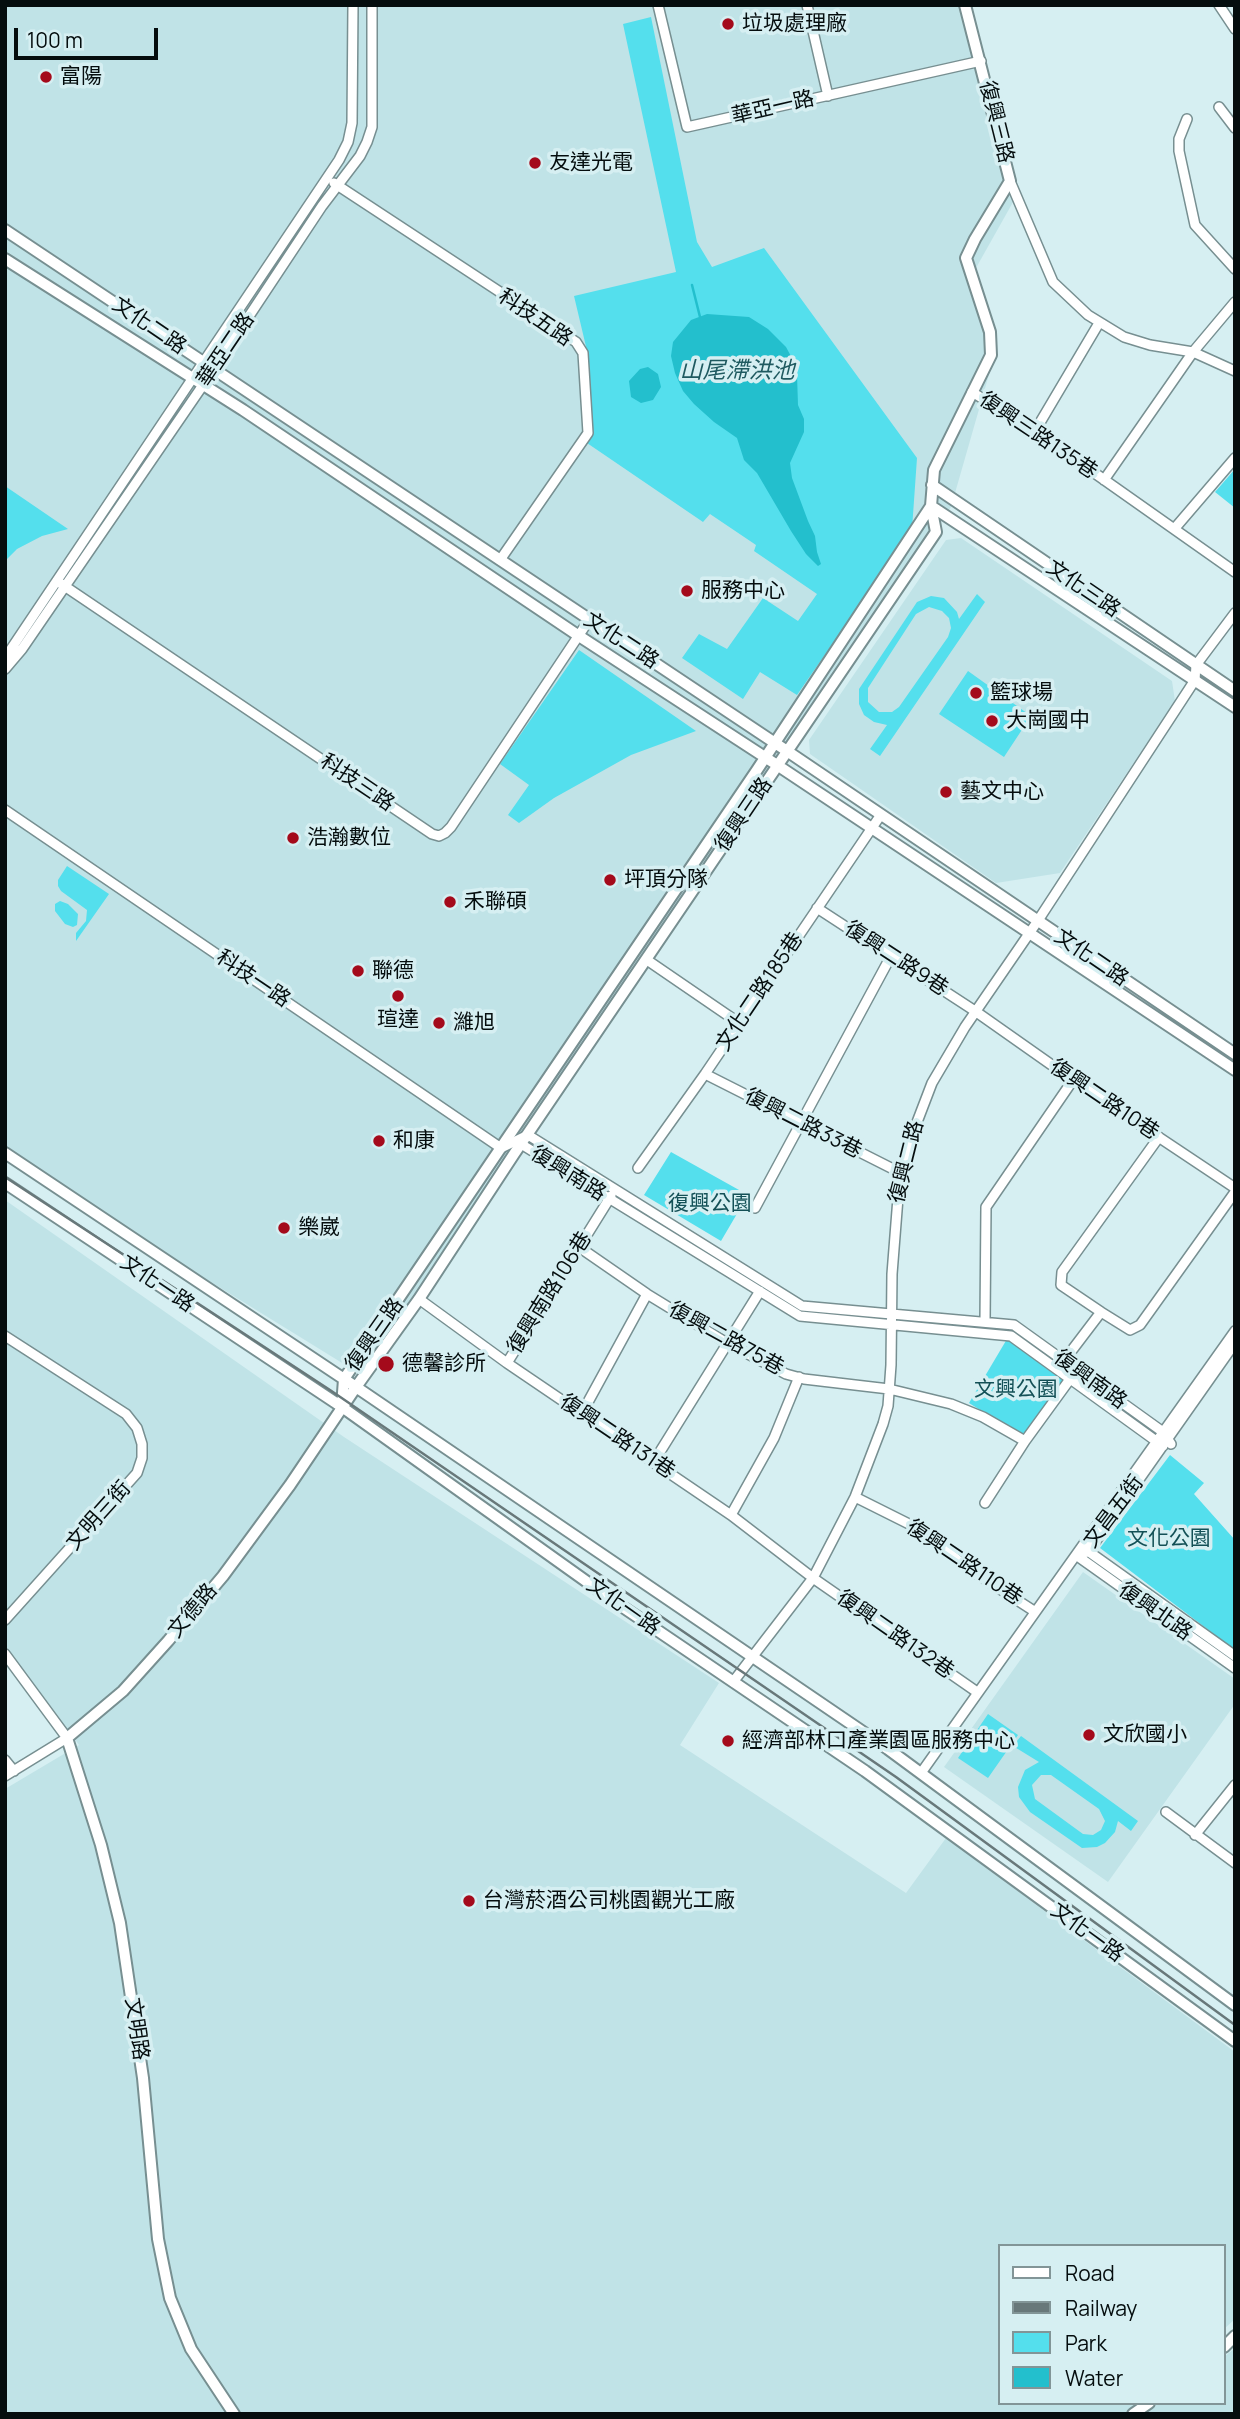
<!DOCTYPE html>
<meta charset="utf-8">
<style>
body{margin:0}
#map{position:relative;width:1240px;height:2419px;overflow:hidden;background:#d6eff2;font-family:Manrope,sans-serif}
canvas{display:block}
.frame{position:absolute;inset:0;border:7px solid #050d0e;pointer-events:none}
.legend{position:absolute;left:998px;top:2244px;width:228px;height:161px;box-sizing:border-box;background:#d6eff2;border:2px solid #829597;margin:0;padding:9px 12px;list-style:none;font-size:21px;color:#050d0e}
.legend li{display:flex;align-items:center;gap:14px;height:35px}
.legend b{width:35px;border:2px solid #829597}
.scale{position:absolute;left:14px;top:28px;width:144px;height:32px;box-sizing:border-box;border:4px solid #050d0e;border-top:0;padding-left:9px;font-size:21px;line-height:24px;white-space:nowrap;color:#050d0e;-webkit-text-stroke:5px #d6eff2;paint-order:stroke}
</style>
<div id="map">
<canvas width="1240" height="2419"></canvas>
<div class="frame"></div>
<ul class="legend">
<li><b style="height:9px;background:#fff"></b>Road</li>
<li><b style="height:9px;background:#68787a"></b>Railway</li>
<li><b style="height:19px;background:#54dfed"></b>Park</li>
<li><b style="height:19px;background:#23bfcd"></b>Water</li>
</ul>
<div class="scale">100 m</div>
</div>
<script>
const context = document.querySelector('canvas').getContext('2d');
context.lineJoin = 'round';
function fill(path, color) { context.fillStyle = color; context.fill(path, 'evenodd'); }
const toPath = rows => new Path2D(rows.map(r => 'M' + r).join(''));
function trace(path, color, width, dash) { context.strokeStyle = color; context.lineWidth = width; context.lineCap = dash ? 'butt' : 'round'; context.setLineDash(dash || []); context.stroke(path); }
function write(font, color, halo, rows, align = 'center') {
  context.font = font + ' Manrope,"Noto Sans TC",sans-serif'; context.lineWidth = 7; context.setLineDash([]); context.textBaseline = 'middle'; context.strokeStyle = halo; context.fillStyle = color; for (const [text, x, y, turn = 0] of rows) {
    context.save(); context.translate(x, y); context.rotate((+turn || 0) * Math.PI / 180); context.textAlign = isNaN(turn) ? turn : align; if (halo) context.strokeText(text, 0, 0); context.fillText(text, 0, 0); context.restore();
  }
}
fill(toPath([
 [5,5,965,5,1017,195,972,275,992,364,951,507,876,620,794,731,647,960,528,1135,360,1374,5,1155],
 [961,538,1172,681,1175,701,1060,873,996,883,810,754,809,740,946,540],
 [5,1200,344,1437,719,1683,680,1745,906,1893,946,1838,1235,2052,1235,2319,1224,2329,1224,2246,1000,2246,1000,2403,1224,2403,1224,2357,1235,2348,1235,2414,5,2414,5,1789,79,1745,5,1645],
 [1083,1572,1235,1679,1235,1704,1108,1882,944,1767]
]), '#c0e3e7');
fill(toPath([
 [651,17,697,242,712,267,764,248,917,458,912,529,797,695,760,672,743,699,682,658,699,634,727,649,763,598,798,621,817,594,754,551,756,545,710,514,703,522,587,443,593,434,588,355,574,296,676,272,623,24],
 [1235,469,1235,508,1215,492],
 [5,486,68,529,42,536,17,549,5,561],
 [977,594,985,602,880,756,870,749,887,725,874,722,864,715,859,704,859,689,917,602,931,596,944,598,957,612,959,619],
 [929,607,942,611,949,618,951,628,948,637,899,707,892,712,879,712,868,702,868,688,916,614],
 [579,650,696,731,631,755,554,798,519,823,508,815,529,785,500,764],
 [968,671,1031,716,1004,757,939,714],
 [67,866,109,894,76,941,76,933,86,921,87,910,61,891,58,886,58,880],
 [60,901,68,904,78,914,77,925,73,927,65,924,55,911,55,904],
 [671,1152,748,1195,721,1241,644,1195],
 [1007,1339,1065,1382,1023,1437,969,1403],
 [1170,1455,1204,1483,1194,1494,1235,1540,1235,1650,1100,1548],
 [988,1714,1018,1735,988,1778,958,1758],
 [1021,1736,1138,1821,1131,1831,1118,1821,1115,1832,1105,1843,1097,1847,1082,1848,1030,1812,1019,1797,1018,1787,1025,1770,1039,1762,1013,1746],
 [1041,1775,1051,1775,1099,1809,1105,1821,1101,1830,1093,1835,1083,1834,1035,1799,1032,1785]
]), '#54dfed');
fill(toPath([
 [707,314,749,317,768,329,786,347,793,360,797,375,798,405,804,419,804,432,790,463,792,478,808,521,815,536,817,552,821,564,818,566,806,554,791,531,757,473,744,460,737,438,714,422,694,404,683,391,675,373,671,356,673,342,691,320],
 [648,367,658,374,661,387,653,400,641,403,631,397,629,381,640,369]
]), '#23bfcd');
trace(toPath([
 [692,285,700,317]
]), '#23bfcd', 2.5);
const minor = toPath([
 [658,5,687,127,981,61],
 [807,5,828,96],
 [1219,5,1235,29],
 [1219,107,1235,128],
 [1187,119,1179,139,1179,151,1195,225,1235,269],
 [1010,181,1053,282,1088,315,1124,337,1150,345,1193,352,1235,371],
 [334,183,576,342,583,353,588,433,500,560],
 [972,392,1035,431,1235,572],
 [1035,431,1099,323],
 [1104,480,1193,352,1235,302],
 [1175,528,1235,458],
 [60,583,432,834,439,836,445,833,451,827,589,620],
 [5,658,339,160,348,142,352,123,353,5],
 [5,669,22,649,214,369,322,206,360,156,367,142,372,127,372,5],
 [5,810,501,1148],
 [817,908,975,1011,1073,1080,1235,1188],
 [647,960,739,1023],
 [705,1074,901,1173],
 [517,1145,521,1144,800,1316,1011,1336,1163,1446],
 [501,1148,528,1135,802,1306,1014,1325,1163,1432,1171,1444],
 [638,1168,705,1074,880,816],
 [755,1208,891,956],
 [579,1247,647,1294,727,1343,786,1374,804,1379,889,1389,951,1404,983,1417,1025,1441],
 [419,1299,507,1363,731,1515,813,1578,977,1692],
 [1101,1312,1061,1285,1062,1272,1159,1137],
 [985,1321,986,1207,1073,1080],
 [5,1336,126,1414,137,1428,142,1444,142,1458,137,1473,5,1620],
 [1063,1362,1101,1312,1130,1330,1140,1325,1235,1192],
 [507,1363,611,1196],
 [582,1413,647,1294],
 [653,1463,760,1291],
 [855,1497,921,1530,969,1569,1034,1611],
 [985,1503,1025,1441,1073,1375],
 [731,1515,774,1438,799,1377],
 [1085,1549,1235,1656],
 [1076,1555,1088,1552,1235,1343],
 [1076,1555,1235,1668],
 [5,1654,67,1738,5,1776],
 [733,1682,813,1578,855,1497,883,1424,888,1406,891,1365,892,1274,899,1185,914,1130,932,1083,965,1027,1037,922,1195,680,1196,665,1235,613],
 [5,1760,14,1771],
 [921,1773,1235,1331],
 [1166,1812,1235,1863],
 [1195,1835,1235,1785]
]);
const tertiary = toPath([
 [5,230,787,751,1235,1054],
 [5,259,243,410,579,636,777,765,1235,1070],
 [932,485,1235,691],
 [931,506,1235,707],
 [5,1153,356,1387,888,1749,1235,2005],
 [5,1183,342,1407,611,1599,865,1771,1235,2041],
 [342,1406,344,1379,757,770,931,506],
 [1224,2347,1235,2336],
 [234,2414,191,2349,170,2298,158,2239,143,2078,120,1923,101,1845,67,1738,123,1691,168,1641,223,1576,290,1485,356,1387,419,1299,514,1154,936,532,931,506,934,470,991,355,990,332,966,258,975,239,1010,181,965,5],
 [1133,2414,1149,2403]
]);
trace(minor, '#778f91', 12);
trace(tertiary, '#778f91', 14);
trace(minor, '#fff', 9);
trace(tertiary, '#fff', 10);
trace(toPath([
 [5,1177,330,1390,896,1777,1235,2025]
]), '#68787a', 2.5);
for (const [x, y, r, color] of [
 [728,24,7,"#a40a1b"],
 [46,77,7,"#a40a1b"],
 [535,163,7,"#a40a1b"],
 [687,591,7,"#a40a1b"],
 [976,693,7,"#a40a1b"],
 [992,721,7,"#a40a1b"],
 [946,792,7,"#a40a1b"],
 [293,838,7,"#a40a1b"],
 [610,880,7,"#a40a1b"],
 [450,902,7,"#a40a1b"],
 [358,971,7,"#a40a1b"],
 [398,996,7,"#a40a1b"],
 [439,1023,7,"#a40a1b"],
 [379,1141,7,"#a40a1b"],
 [284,1228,7,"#a40a1b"],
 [386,1364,9,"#a40a1b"],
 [1089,1735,7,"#a40a1b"],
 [728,1741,7,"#a40a1b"],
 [469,1901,7,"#a40a1b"]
]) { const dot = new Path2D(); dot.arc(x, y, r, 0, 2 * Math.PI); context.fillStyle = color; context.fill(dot); trace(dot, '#d6eff2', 2.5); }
write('21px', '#050d0e', '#d6eff2', [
 ["垃圾處理廠",742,24],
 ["富陽",60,77],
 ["友達光電",549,163],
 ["服務中心",701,591],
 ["籃球場",990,693],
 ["大崗國中",1006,721],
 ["藝文中心",960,792],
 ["浩瀚數位",307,838],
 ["坪頂分隊",624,880],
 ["禾聯碩",464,902],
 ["聯德",372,971],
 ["瑄達",398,1020,"center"],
 ["濰旭",453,1023],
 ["和康",393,1141],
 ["樂崴",298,1228],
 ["德馨診所",402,1364],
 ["文欣國小",1103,1735],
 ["經濟部林口產業園區服務中心",742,1741],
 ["台灣菸酒公司桃園觀光工廠",483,1901]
], 'left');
write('21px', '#050d0e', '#d6eff2', [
 ["華亞一路",773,108,-13],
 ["復興三路",996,122,76],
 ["科技五路",535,318,34],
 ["文化二路",149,326,34],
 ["華亞二路",226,350,-56],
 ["復興三路135巷",1038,436,34],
 ["文化三路",1083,589,34],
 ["文化二路",621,641,33],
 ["科技三路",357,783,34],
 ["復興三路",744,815,-56],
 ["文化二路",1091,958,34],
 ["復興二路9巷",896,959,33],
 ["科技一路",253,979,34],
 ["文化二路185巷",760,992,-56],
 ["復興二路10巷",1104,1100,34],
 ["復興二路33巷",803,1124,27],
 ["復興二路",907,1162,-76],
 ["復興南路",568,1174,32],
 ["文化一路",157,1284,34],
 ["復興南路106巷",550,1293,-58],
 ["復興三路",375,1335,-55],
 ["復興二路75巷",726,1339,29],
 ["復興南路",1090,1380,36],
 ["復興二路131巷",617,1437,34],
 ["文昌五街",1114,1512,-53],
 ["文明三街",99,1516,-48],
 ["復興二路110巷",964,1563,34],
 ["文化一路",623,1607,35],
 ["文德路",193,1611,-50],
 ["復興北路",1155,1612,35],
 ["復興二路132巷",895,1635,35],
 ["文化一路",1087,1933,36],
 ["文明路",136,2029,82]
]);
write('21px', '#135056', '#d6eff2', [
 ["復興公園",710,1204],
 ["文興公園",1016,1390],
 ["文化公園",1169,1539]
]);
write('italic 23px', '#1f5a60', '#d6eff2', [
 ["山尾滯洪池",737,372]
]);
</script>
